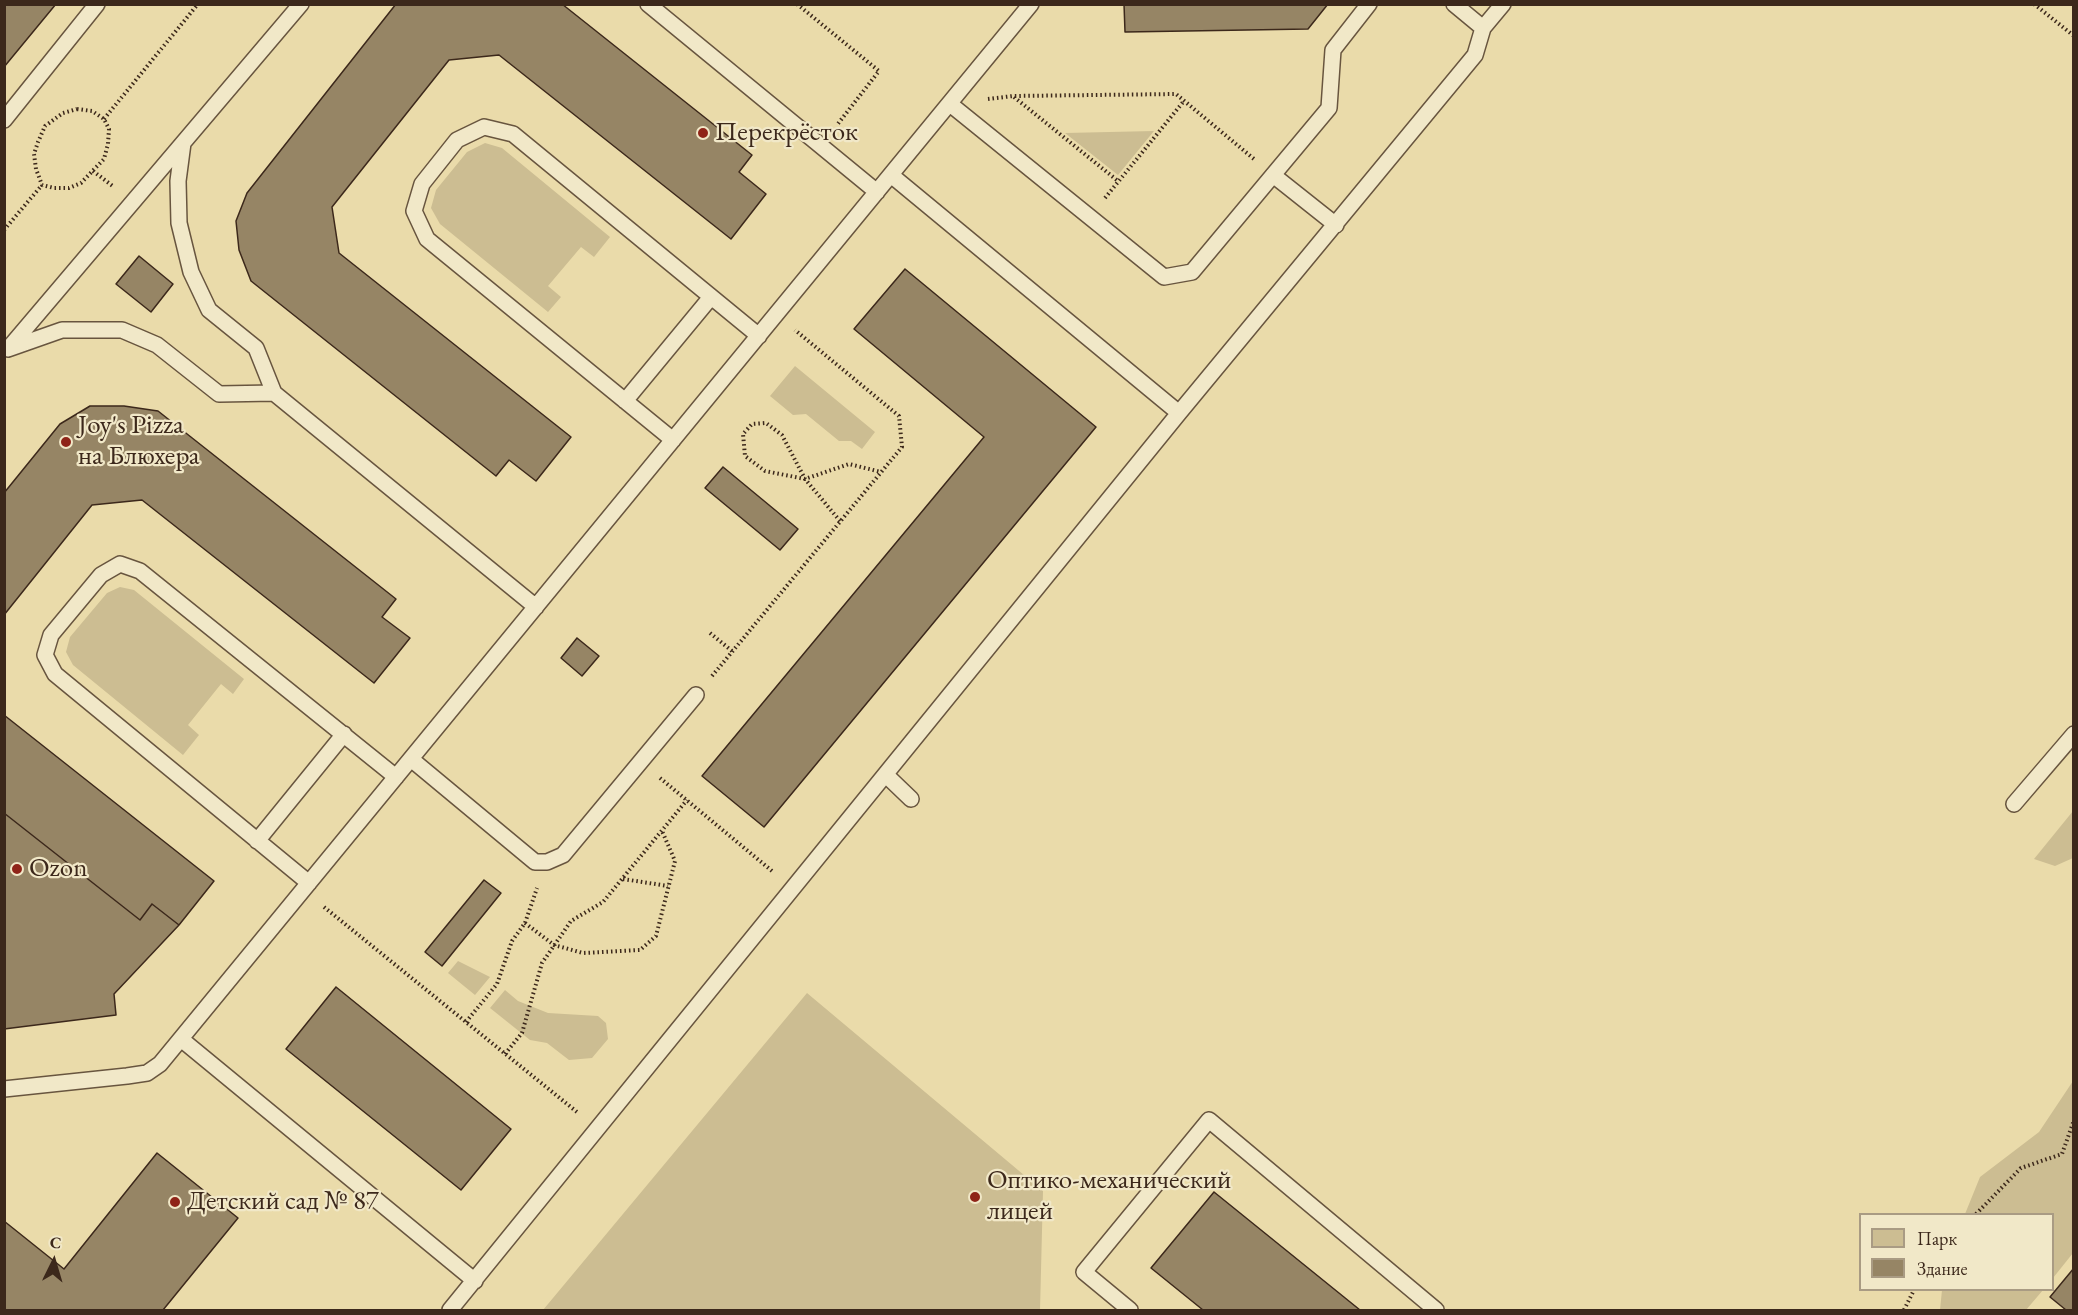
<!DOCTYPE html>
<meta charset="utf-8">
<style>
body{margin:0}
#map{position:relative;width:2078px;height:1315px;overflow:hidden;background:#eadbaa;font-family:"EB Garamond",serif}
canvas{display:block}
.frame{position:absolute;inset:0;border:6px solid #3c281b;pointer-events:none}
.legend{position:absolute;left:1859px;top:1213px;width:195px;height:78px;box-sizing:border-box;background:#f1e8c8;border:2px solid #a99b83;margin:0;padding:8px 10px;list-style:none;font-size:18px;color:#3c281b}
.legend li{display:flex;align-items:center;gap:12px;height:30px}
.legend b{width:30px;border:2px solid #a99b83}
.north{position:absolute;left:24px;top:1231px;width:60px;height:60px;-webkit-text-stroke:4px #f1e8c8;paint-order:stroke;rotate:5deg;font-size:16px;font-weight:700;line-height:24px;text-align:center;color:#3c281b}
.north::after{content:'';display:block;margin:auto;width:21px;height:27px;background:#3c281b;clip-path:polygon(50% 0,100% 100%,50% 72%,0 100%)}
</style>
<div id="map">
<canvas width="2078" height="1315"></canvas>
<div class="frame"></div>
<ul class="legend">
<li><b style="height:16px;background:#ccbd92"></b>Парк</li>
<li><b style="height:16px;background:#968565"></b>Здание</li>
</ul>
<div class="north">С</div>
</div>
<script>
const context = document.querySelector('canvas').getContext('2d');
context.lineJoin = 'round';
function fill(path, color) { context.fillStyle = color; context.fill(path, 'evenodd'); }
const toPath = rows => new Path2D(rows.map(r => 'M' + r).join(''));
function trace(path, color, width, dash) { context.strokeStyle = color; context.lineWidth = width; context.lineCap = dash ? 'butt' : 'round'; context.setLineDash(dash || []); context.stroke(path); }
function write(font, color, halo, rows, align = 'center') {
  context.font = font + ' "EB Garamond",serif'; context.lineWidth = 4.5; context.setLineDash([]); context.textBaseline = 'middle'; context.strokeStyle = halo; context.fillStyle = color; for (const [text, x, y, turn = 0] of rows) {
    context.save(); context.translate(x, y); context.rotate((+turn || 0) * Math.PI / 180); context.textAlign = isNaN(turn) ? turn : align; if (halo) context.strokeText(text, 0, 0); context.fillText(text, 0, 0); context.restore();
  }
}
fill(toPath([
 [1154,131,1118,175,1065,133],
 [485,143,502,148,610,237,594,257,581,247,548,286,561,297,548,312,440,224,431,208,436,190,467,152],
 [795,366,875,432,862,449,851,441,839,441,806,414,793,415,770,396],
 [120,587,134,590,244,679,233,694,221,684,188,725,199,735,183,755,73,665,66,652,70,637,107,593],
 [2073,811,2073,858,2055,866,2034,859],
 [458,961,490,977,475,995,448,973],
 [505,990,518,1001,548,1013,598,1016,606,1023,608,1039,592,1058,569,1060,547,1043,530,1040,490,1008],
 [807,993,1043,1191,1040,1310,543,1310],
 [2073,1081,2073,1253,2053,1278,2052,1214,1965,1214,1980,1177,2039,1132],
 [1942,1290,2043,1290,2026,1310,1940,1310]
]), '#ccbd92');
const building = toPath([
 [4,4,56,4,4,67,4,4],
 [396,4,562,4,752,155,739,172,766,194,731,239,499,55,449,60,332,207,339,253,571,437,536,481,509,460,496,476,251,281,239,250,236,221,247,193,396,4],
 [1124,4,1328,4,1308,29,1125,32,1124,4],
 [139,256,173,284,151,312,116,284,139,256],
 [905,269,1096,427,764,827,702,776,984,437,854,329,905,269],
 [90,406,124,406,158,411,396,599,382,617,410,638,374,683,142,500,92,505,4,615,4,493,60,424,90,406],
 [723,467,798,529,780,550,705,488,723,467],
 [577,638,599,656,582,676,561,658,577,638],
 [4,715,214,881,179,925,152,904,140,920,4,813,4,715],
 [4,813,140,920,152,904,179,925,114,994,116,1015,4,1029,4,813],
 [484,880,501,893,442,966,425,952,484,880],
 [336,987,511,1129,461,1190,286,1049,336,987],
 [157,1153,238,1218,163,1310,4,1310,4,1221,64,1269,157,1153],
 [1214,1192,1360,1310,1203,1310,1151,1268,1214,1192],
 [2074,1268,2074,1310,2066,1310,2050,1297,2074,1268]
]);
fill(building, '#968565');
trace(building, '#3c281b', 1.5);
const lane = toPath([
 [648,4,877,192],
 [1454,4,1483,28],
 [950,104,1164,277,1192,272,1329,108,1333,50,1369,4],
 [4,120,97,4],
 [891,175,1179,413],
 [1273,175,1336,225],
 [8,349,62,330,122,330,157,345,219,394,274,393,256,348,209,310,191,272,179,223,178,181,183,143],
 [8,349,301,4],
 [274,393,536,607],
 [625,401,711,297],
 [673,440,427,239,414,211,422,184,457,140,484,127,513,134,759,336],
 [411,759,535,862,547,862,563,855,696,695],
 [886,775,911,799],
 [2014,804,2074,734],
 [257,841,344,734],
 [309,883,55,674,45,655,51,635,101,575,120,564,140,571,396,777],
 [181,1039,475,1281],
 [4,1089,127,1076,147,1073,160,1064,1031,4],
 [450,1310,1179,413,1475,55,1483,28,1503,4],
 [1130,1310,1084,1272,1209,1120,1436,1310]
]);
trace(lane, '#68553f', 18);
trace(toPath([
 [797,4,879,71,837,125],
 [2034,4,2074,36],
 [1014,97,1118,181],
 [988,99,1013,96,1176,94,1254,159],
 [77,109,92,111,104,119,109,129,108,144,104,159,81,183,69,188,54,188,42,185,36,169,34,154,38,142,45,126,63,113,77,109],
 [104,119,198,4],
 [93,171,114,187],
 [1105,198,1184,101],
 [4,230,42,185],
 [840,521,805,479,782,435,766,423,752,424,743,434,745,456,765,471,805,479,849,464,881,472],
 [710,633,732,651],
 [712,676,902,447,899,416,795,330],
 [660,778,772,871],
 [623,879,668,886],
 [324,907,577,1112],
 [525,923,554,945,583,953,640,950,656,936,675,861,662,831],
 [466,1022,497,984,512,941,525,923,537,888],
 [505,1054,522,1033,542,963,571,921,603,902,687,800],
 [1976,1214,2021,1168,2062,1154,2074,1120],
 [1904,1310,1914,1290]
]), '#3c281b', 4, [1.5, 3]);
trace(lane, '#f1e8c8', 15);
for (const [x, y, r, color] of [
 [703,133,6,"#8f2418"],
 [66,442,6,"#8f2418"],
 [17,869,6,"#8f2418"],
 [975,1197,6,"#8f2418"],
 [175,1202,6,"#8f2418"]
]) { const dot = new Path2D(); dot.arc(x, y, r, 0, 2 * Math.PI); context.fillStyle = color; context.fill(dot); trace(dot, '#f1e8c8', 2); }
write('27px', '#3c281b', '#f1e8c8', [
 ["Перекрёсток",715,133],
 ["Joy's Pizza",78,426],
 ["на Блюхера",78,457],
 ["Ozon",29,869],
 ["Оптико-механический",987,1181],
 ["лицей",987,1212],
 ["Детский сад № 87",187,1202]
], 'left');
</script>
